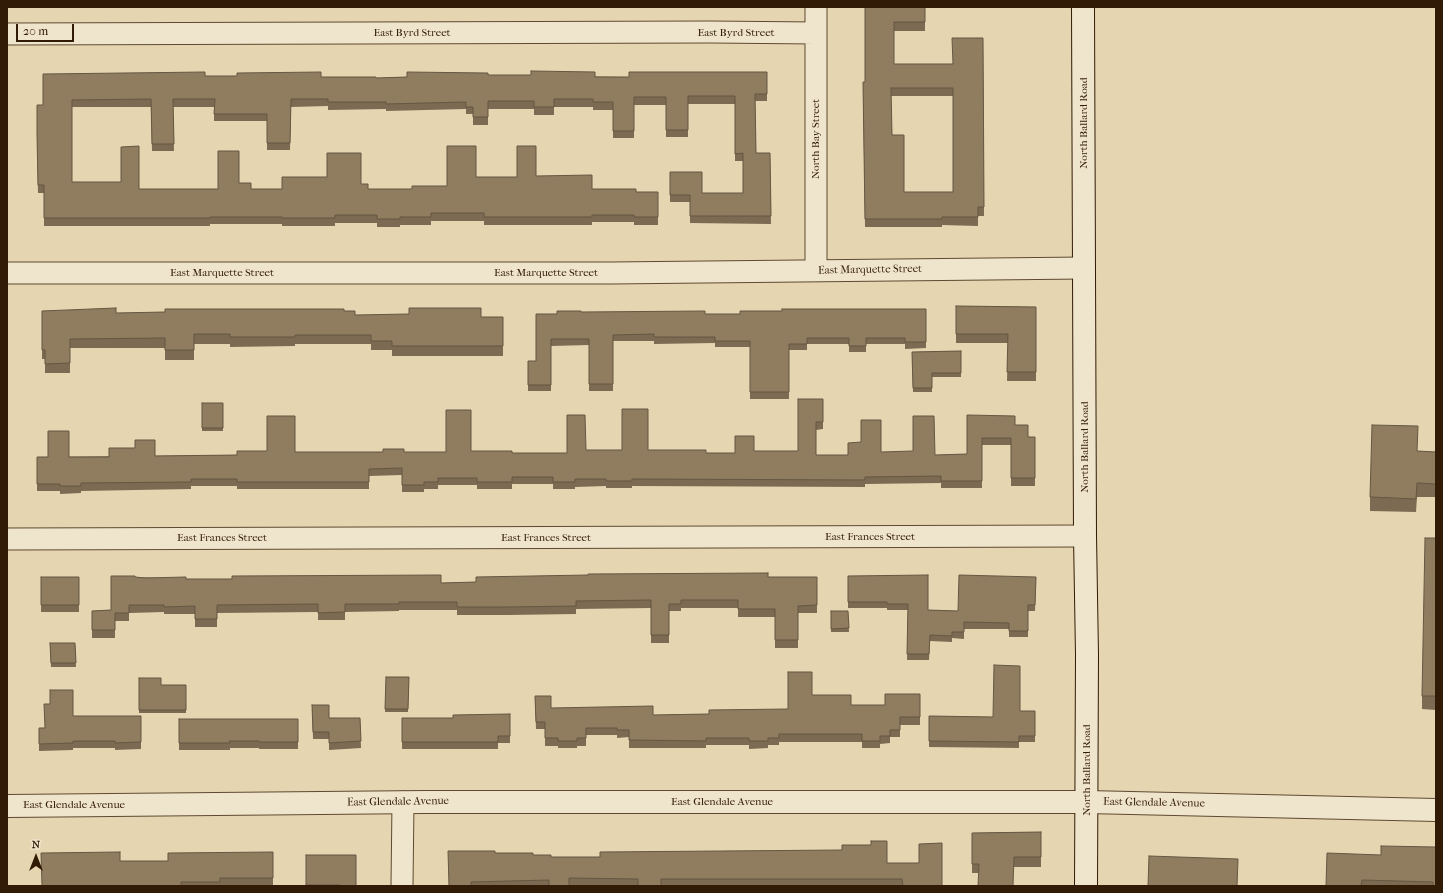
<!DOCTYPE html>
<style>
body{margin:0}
#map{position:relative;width:1443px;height:893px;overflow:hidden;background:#e6d5b1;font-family:"IM FELL French Canon",serif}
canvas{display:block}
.frame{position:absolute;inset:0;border:8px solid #321b06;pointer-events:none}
.north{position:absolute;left:16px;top:837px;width:40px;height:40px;-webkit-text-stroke:3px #efe4cc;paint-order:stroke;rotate:0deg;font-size:11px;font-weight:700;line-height:16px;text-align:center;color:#321b06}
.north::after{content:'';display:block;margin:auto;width:14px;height:18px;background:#321b06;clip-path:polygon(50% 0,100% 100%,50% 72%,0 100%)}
.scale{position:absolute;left:16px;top:24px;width:58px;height:18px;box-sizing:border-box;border:2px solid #321b06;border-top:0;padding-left:5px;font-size:12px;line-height:14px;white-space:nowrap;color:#321b06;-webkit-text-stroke:3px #efe4cc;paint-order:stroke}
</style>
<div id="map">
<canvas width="1443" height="893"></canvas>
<div class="frame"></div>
<div class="north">N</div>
<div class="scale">20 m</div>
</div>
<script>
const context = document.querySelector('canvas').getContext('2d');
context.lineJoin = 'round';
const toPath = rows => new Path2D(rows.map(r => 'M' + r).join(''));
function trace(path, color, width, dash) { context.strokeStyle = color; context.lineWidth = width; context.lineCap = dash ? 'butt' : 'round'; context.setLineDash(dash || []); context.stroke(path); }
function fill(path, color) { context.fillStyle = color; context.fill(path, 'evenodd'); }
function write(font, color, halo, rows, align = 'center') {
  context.font = font + ' "IM FELL French Canon",serif'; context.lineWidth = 3.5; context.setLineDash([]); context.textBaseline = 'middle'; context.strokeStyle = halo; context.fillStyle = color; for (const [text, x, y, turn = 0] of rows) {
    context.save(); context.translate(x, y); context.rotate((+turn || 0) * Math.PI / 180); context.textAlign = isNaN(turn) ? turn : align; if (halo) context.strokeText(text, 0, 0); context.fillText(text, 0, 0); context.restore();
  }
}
const minor = toPath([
 [816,7,816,271],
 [7,34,710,32,816,33],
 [7,273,611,273,1084,268],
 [7,539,1085,536],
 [402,886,403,802]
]);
const tertiary = toPath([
 [7,806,425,802,1087,802,1436,810]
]);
const secondary = toPath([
 [1083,7,1085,536,1087,655,1086,886]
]);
trace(minor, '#5f4a31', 23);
trace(tertiary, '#5f4a31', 24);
trace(secondary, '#321b06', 24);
trace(minor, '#efe4cc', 21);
trace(tertiary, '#efe4cc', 22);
trace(secondary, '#efe4cc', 22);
fill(toPath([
 [865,7,925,7,925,31,894,31,894,64,952,64,983,38,984,216,978,216,978,226,942,225,942,227,865,227,863,90,865,82],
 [891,96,953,96,953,192,904,192,892,135],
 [767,72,767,101,755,101,756,153,770,153,771,224,690,223,690,202,670,202,670,172,702,193,743,193,743,161,735,161,735,104,688,104,688,137,666,137,666,105,634,105,634,138,613,138,613,110,593,110,593,107,554,107,554,115,534,115,534,109,488,109,488,125,473,125,473,114,466,114,466,109,386,111,386,109,328,110,328,106,291,107,290,150,267,150,267,121,214,121,214,107,173,107,174,151,152,151,151,107,72,107,72,182,139,189,218,189,239,183,251,189,282,189,361,184,368,189,412,189,447,186,476,177,517,177,536,176,592,189,636,192,658,192,658,225,634,225,634,222,592,222,592,225,484,225,484,221,431,221,431,225,400,225,400,227,377,227,377,223,335,223,335,226,282,226,282,224,210,224,210,226,44,226,44,193,38,193,37,141,43,105,205,76,321,77,376,78,488,75,629,77],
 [956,306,1036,307,1036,381,1007,381,1008,343,956,343],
 [926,309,926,348,905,349,905,344,866,344,866,352,849,352,849,344,807,344,807,350,789,350,789,399,750,399,750,347,715,347,715,343,654,344,654,341,613,341,613,391,589,391,589,345,551,346,551,391,528,391,528,361,536,361,557,314,581,312,705,314,740,314,782,311],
 [42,311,116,313,344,311,355,315,481,317,503,317,503,356,392,356,392,350,371,350,371,344,295,344,295,346,230,347,230,344,194,344,194,360,165,360,165,348,70,348,70,373,45,373,45,359,42,359],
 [961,351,961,377,932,377,932,392,913,392,912,352],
 [823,399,823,429,816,430,816,455,848,455,881,452,935,455,967,454,967,415,1015,425,1028,437,1035,437,1035,486,1011,486,1011,445,982,445,982,488,941,488,941,483,865,484,865,487,632,486,632,488,606,488,606,486,575,487,575,489,553,489,553,484,512,484,512,489,477,489,477,485,438,485,438,489,424,489,424,492,402,492,402,475,369,476,369,489,237,489,237,486,191,486,191,489,81,491,81,493,60,494,60,491,37,491,37,457,237,455,295,452,446,452,471,451,512,453,567,453,586,450,648,450,706,453,735,453,754,451,798,451],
 [202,403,223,403,223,431,202,431],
 [1418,451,1436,452,1436,497,1417,497,1416,512,1370,511,1370,497],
 [1436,538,1436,710,1422,709,1422,696],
 [848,576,928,610,958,611,1036,577,1035,611,1028,611,1028,637,1009,637,1009,629,964,629,964,639,952,638,952,642,930,641,929,660,907,660,908,610,887,610,887,608,848,608],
 [41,577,79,577,79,612,41,612],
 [135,577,186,579,441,583,817,577,817,613,798,613,798,648,775,648,775,617,738,617,738,608,681,608,681,611,669,611,669,643,651,643,651,608,576,609,576,614,508,615,457,615,457,610,399,610,399,611,345,612,345,620,318,620,318,612,217,613,217,627,195,627,195,614,164,614,164,612,129,613,129,621,115,621,115,638,92,638,92,611,111,610],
 [831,611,848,611,849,632,831,632],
 [50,643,75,643,76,667,51,667],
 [386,677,409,677,408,712,385,712],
 [139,678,161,685,186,685,186,713,139,713],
 [920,694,920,725,900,725,900,737,890,737,890,743,880,744,880,748,862,748,862,742,779,742,779,745,768,745,768,748,749,749,749,745,706,745,706,748,629,748,629,737,617,738,617,735,586,735,586,746,577,746,577,748,558,748,558,746,545,746,545,729,536,729,535,696,551,708,653,715,709,714,788,709,812,695,851,705,885,705],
 [312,705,329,718,360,718,361,748,329,750,329,739,313,739],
 [1020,711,1035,711,1035,742,1019,742,1019,748,929,747,929,716,993,717],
 [510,714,510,743,498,743,498,749,402,749,402,718,453,718],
 [73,716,141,716,141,749,115,750,115,748,73,748,73,750,39,751,39,728,44,728],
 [179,719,298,719,298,749,259,749,259,748,230,748,230,750,179,750],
 [1041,832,1041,867,1014,867,978,873,972,873,972,833],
 [1436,847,1436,886,1326,886,1381,855],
 [273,852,273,886,42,886,120,861,168,861],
 [495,853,533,855,551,857,887,863,942,886,449,886],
 [306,855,356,886,306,886]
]), '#7c6b52');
const building = toPath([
 [865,7,925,7,925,22,894,22,894,64,953,64,952,38,983,38,984,207,978,207,978,217,942,217,942,219,865,219,863,82,865,82,865,7],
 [891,88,953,88,953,192,904,192,904,135,892,135,891,88],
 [531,71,595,72,595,77,629,77,629,72,767,72,767,94,755,94,756,153,770,153,771,216,690,216,690,195,670,195,670,172,702,172,702,193,743,193,743,153,735,154,735,96,688,96,688,130,666,130,666,97,634,97,634,131,613,131,613,102,593,102,593,99,554,99,554,107,534,107,534,101,488,101,488,117,473,117,473,107,466,107,466,102,386,104,386,102,328,102,328,99,291,99,290,143,267,143,267,114,214,114,215,99,173,99,174,144,152,144,151,99,72,100,72,182,121,182,121,147,139,146,139,189,218,189,218,151,239,151,239,183,251,183,251,189,282,189,282,177,327,177,327,153,361,153,361,184,368,184,368,189,412,189,412,186,447,186,447,146,476,146,476,177,517,177,517,146,536,146,536,176,592,175,592,189,636,189,636,192,658,192,658,217,634,217,634,215,592,215,592,217,484,217,484,213,431,213,431,217,400,217,400,219,377,219,377,215,335,215,335,218,282,218,282,217,210,217,210,218,44,218,44,185,38,185,37,134,37,105,43,105,43,74,205,72,205,76,237,76,237,73,321,72,321,77,376,77,376,78,407,77,407,72,488,73,488,75,531,75,531,71],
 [956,306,1036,307,1036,372,1007,372,1008,334,956,334,956,306],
 [116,308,116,313,165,312,165,309,344,309,344,311,355,311,355,315,409,314,409,308,481,308,481,317,503,317,503,346,392,346,392,341,371,341,371,335,295,335,295,337,230,337,230,334,194,334,194,350,165,350,165,338,70,339,70,363,45,364,45,350,42,350,42,311,116,308],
 [782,309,926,309,926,342,905,342,905,338,866,338,866,346,849,346,849,338,807,338,807,344,789,344,789,392,750,392,750,341,715,341,715,337,654,337,654,334,613,335,613,384,589,384,589,339,551,339,551,385,528,385,528,361,536,361,536,314,557,314,557,311,581,311,581,312,705,311,705,314,740,314,740,311,782,311,782,309],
 [961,351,961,373,932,373,932,388,913,388,912,352,961,351],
 [798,399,823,399,823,422,816,422,816,455,848,455,848,443,861,442,861,420,881,420,881,452,913,451,913,416,934,416,935,455,967,454,967,415,1015,416,1015,425,1028,425,1028,437,1035,437,1035,478,1011,478,1011,438,982,438,982,481,941,481,941,476,865,477,865,480,632,479,632,481,606,481,606,479,575,479,575,482,553,482,553,477,512,477,512,482,477,482,477,478,438,478,438,482,424,482,424,485,402,485,402,468,369,469,369,482,237,482,237,479,191,479,191,482,81,483,81,486,60,486,60,484,37,484,37,457,48,457,48,431,69,431,69,457,109,457,109,448,135,448,135,440,155,440,155,456,237,455,237,451,267,451,267,416,295,416,295,452,383,452,383,449,404,449,404,452,446,452,446,410,471,410,471,451,512,451,512,453,567,453,567,415,585,415,586,450,622,450,622,409,648,409,648,450,706,450,706,453,735,453,735,436,754,436,754,451,798,451,798,399],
 [202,403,223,403,223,428,202,428,202,403],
 [1372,425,1418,426,1417,451,1436,452,1436,484,1417,483,1416,499,1370,497,1372,425],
 [1425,538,1436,538,1436,696,1422,696,1425,538],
 [768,573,768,577,817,577,817,605,798,606,798,640,775,640,775,609,738,609,738,600,681,600,681,604,669,604,669,635,651,635,651,600,576,601,576,606,508,607,457,607,457,602,399,602,399,604,345,604,345,612,318,613,318,604,217,605,217,619,195,619,195,606,164,607,164,605,129,605,129,613,115,613,115,630,92,630,92,611,111,610,111,576,135,576,135,577,145,578,186,577,186,579,232,579,232,576,441,575,441,583,476,582,476,577,588,575,588,574,768,573],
 [928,575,928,610,958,611,959,575,1036,577,1035,605,1028,605,1028,631,1009,631,1009,623,964,622,964,632,952,632,952,636,930,635,929,654,907,654,908,604,887,604,887,602,848,602,848,576,928,575],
 [41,577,79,577,79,605,41,605,41,577],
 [831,611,848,611,849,628,831,629,831,611],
 [50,643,75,643,76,663,51,663,50,643],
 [994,665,1020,666,1020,711,1035,711,1035,736,1019,736,1019,742,929,741,929,716,993,717,994,665],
 [788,672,812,672,812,695,851,695,851,705,885,705,885,694,920,694,920,717,900,717,900,730,890,730,890,736,880,736,880,741,862,741,862,734,779,734,779,738,768,738,768,741,749,741,749,738,706,738,706,741,629,740,629,730,617,730,617,728,586,728,586,738,577,738,577,741,558,741,558,738,545,738,545,722,536,722,535,696,551,696,551,708,653,706,653,715,709,714,709,710,788,709,788,672],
 [386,677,409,677,408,709,385,709,386,677],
 [139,678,161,678,161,685,186,685,186,710,139,710,139,678],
 [50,690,73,690,73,716,141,716,141,742,115,743,115,741,73,741,73,743,39,744,39,728,45,728,44,704,50,704,50,690],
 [312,705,329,705,329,718,360,718,361,741,329,743,329,732,313,732,312,705],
 [510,714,510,736,498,736,498,742,402,742,402,718,453,718,453,715,510,714],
 [179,719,298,719,298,742,259,742,259,741,229,741,230,743,179,743,179,719],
 [1041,832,1041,857,1014,857,1013,886,978,886,979,864,972,864,972,833,1041,832],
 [871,841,887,841,887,863,919,863,919,844,942,843,942,886,903,886,902,879,661,879,661,886,638,886,638,879,569,878,569,886,549,886,549,880,471,882,471,886,449,886,448,851,495,851,495,853,533,853,533,855,551,855,551,857,600,857,600,852,842,850,842,845,871,845,871,841],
 [1381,846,1436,847,1436,886,1433,886,1433,882,1362,880,1361,886,1326,886,1327,853,1381,855,1381,846],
 [120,852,120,861,168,861,168,853,273,852,273,878,220,878,220,882,181,882,181,886,42,886,41,853,120,852],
 [306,855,356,855,356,886,340,886,340,885,306,885,306,855],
 [1149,856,1238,859,1237,886,1148,886,1149,856]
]);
fill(building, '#907c5f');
trace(building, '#655742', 1);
write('11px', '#321b06', '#efe4cc', [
 ["East Byrd Street",412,33],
 ["East Byrd Street",736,33],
 ["North Ballard Road",1084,123,-90],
 ["North Bay Street",816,139,-90],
 ["East Marquette Street",870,270,-1],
 ["East Marquette Street",222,273],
 ["East Marquette Street",546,273],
 ["North Ballard Road",1085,447,-90],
 ["East Frances Street",870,537],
 ["East Frances Street",222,538],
 ["East Frances Street",546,538],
 ["North Ballard Road",1087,770,-90],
 ["East Glendale Avenue",398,802,-1],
 ["East Glendale Avenue",722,802],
 ["East Glendale Avenue",1154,803,1],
 ["East Glendale Avenue",74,805]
]);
</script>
